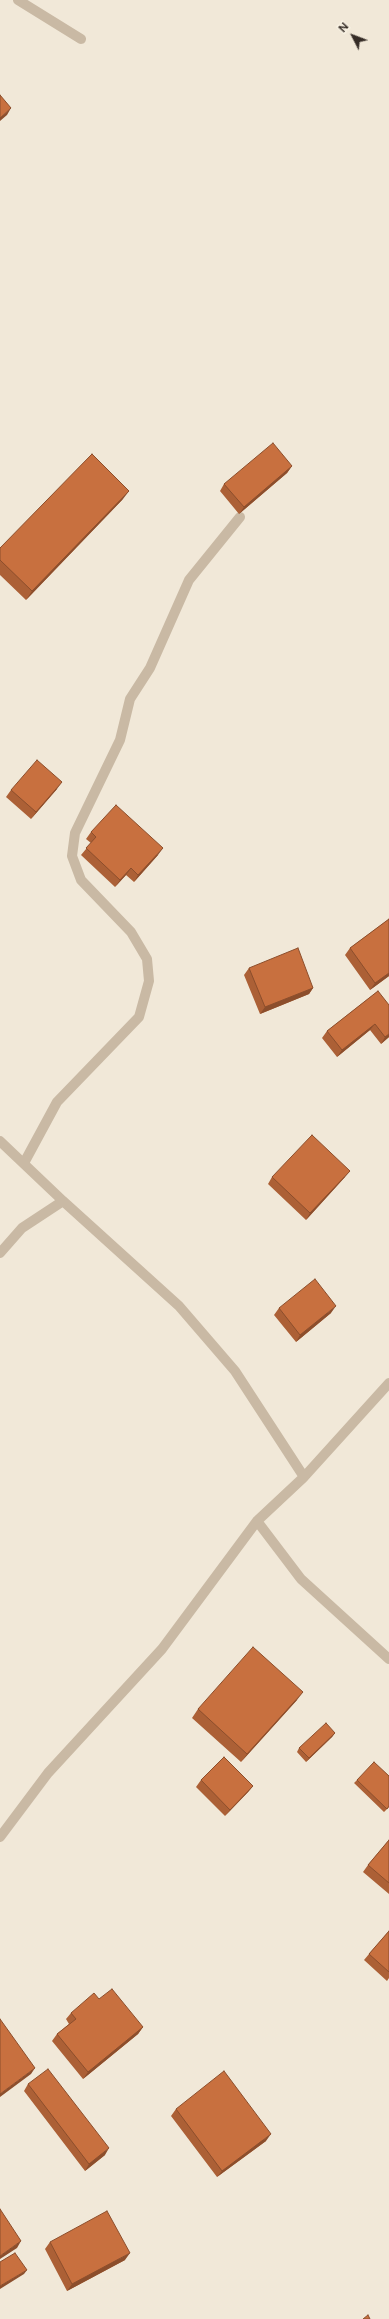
<!DOCTYPE html>
<style>
body{margin:0}
#map{position:relative;width:389px;height:2319px;overflow:hidden;background:#f1e8d8;font-family:Figtree,sans-serif}
canvas{display:block}
.north{position:absolute;left:333px;top:16px;width:40px;height:40px;-webkit-text-stroke:3px #f9f2e4;paint-order:stroke;rotate:312deg;font-size:11px;font-weight:700;line-height:16px;text-align:center;color:#352c26}
.north::after{content:'';display:block;margin:auto;width:14px;height:18px;background:#352c26;clip-path:polygon(50% 0,100% 100%,50% 72%,0 100%)}
</style>
<div id="map">
<canvas width="389" height="2319"></canvas>
<div class="north">N</div>
</div>
<script>
const context = document.querySelector('canvas').getContext('2d');
context.lineJoin = 'round';
const toPath = rows => new Path2D(rows.map(r => 'M' + r).join(''));
function trace(path, color, width, dash) { context.strokeStyle = color; context.lineWidth = width; context.lineCap = dash ? 'butt' : 'round'; context.setLineDash(dash || []); context.stroke(path); }
function fill(path, color) { context.fillStyle = color; context.fill(path, 'evenodd'); }
trace(toPath([
 [18,0,81,39],
 [0,1141,63,1201,179,1306,235,1371,304,1477],
 [24,1163,57,1102,139,1017,149,981,147,959,131,932,81,880,72,856,75,833,120,740,130,699,150,668,189,580,240,517],
 [0,1253,22,1228,63,1201],
 [257,1521,301,1579,389,1659],
 [0,1837,48,1773,162,1649,257,1521,304,1477,389,1383]
]), '#c9b9a4', 10);
fill(toPath([
 [292,466,287,473,239,514,220,491,224,484],
 [123,499,26,600,0,575,0,548],
 [57,789,31,819,6,797,11,790],
 [91,832,158,855,134,882,126,875,115,887,81,855,91,843,86,839],
 [389,919,389,976,370,990,345,955,350,948],
 [249,968,313,988,309,994,260,1014,244,975],
 [378,991,389,1037,381,1044,370,1030,337,1057,322,1038,327,1031],
 [272,1177,345,1177,306,1220,268,1184],
 [279,1308,331,1313,296,1342,274,1315],
 [297,1700,241,1762,192,1718,198,1709],
 [335,1733,332,1737,306,1762,297,1752,299,1748],
 [201,1780,253,1786,248,1792,225,1816,196,1787],
 [357,1780,389,1807,384,1812,354,1783],
 [389,1840,389,1894,363,1872,368,1865],
 [389,1931,389,1978,387,1981,364,1960,369,1954],
 [99,1999,143,2027,138,2034,83,2079,52,2041,57,2034,69,2024,66,2019,71,2013],
 [28,2084,105,2155,85,2171,24,2091],
 [176,2109,266,2141,217,2177,171,2116],
 [50,2242,125,2260,67,2291,45,2249]
]), '#ac6036');
fill(toPath([
 [11,108,7,115,0,121,0,118],
 [292,466,287,473,239,514,244,507],
 [129,491,123,499,26,600,32,591],
 [62,782,57,789,31,819,36,812],
 [163,848,158,855,134,882,138,875],
 [131,868,126,875,115,887,120,880],
 [389,973,389,976,370,990,375,983],
 [313,988,309,994,260,1014,265,1007],
 [375,1024,370,1030,337,1057,342,1050],
 [389,1034,389,1037,381,1044,385,1037],
 [350,1171,345,1177,306,1220,310,1213],
 [336,1306,331,1313,296,1342,300,1335],
 [303,1692,297,1700,241,1762,247,1754],
 [335,1733,332,1737,306,1762,309,1758],
 [253,1786,248,1792,225,1816,230,1810],
 [143,2027,138,2034,83,2079,88,2072],
 [35,2068,31,2074,0,2097,0,2094],
 [271,2134,266,2141,217,2177,222,2171],
 [109,2148,105,2155,85,2171,89,2164],
 [21,2241,17,2248,0,2259,0,2256],
 [130,2253,125,2260,67,2291,72,2284],
 [27,2270,24,2274,0,2289,0,2286]
]), '#8c4e2c');
const building = toPath([
 [0,95,11,108,0,118,0,95],
 [273,443,292,466,244,507,224,484,273,443],
 [92,454,129,491,32,591,0,560,0,548,92,454],
 [37,760,62,782,36,812,11,790,37,760],
 [116,805,163,848,138,875,131,868,120,880,86,848,96,837,91,832,116,805],
 [389,919,389,973,375,983,350,948,389,919],
 [298,948,313,988,265,1007,249,968,298,948],
 [378,991,389,1005,389,1034,385,1037,375,1024,342,1050,327,1031,378,991],
 [312,1135,350,1171,310,1213,272,1177,312,1135],
 [315,1279,336,1306,300,1335,279,1308,315,1279],
 [253,1647,303,1692,247,1754,198,1709,253,1647],
 [326,1723,335,1733,309,1758,299,1748,326,1723],
 [224,1757,253,1786,230,1810,201,1780,224,1757],
 [374,1762,389,1776,389,1806,387,1809,357,1780,374,1762],
 [389,1840,389,1883,368,1865,389,1840],
 [389,1931,389,1972,369,1954,389,1931],
 [112,1989,143,2027,88,2072,57,2034,76,2019,71,2013,94,1993,99,1999,112,1989],
 [0,2019,35,2068,0,2094,0,2019],
 [48,2069,109,2148,89,2164,28,2084,48,2069],
 [224,2071,271,2134,222,2171,176,2109,224,2071],
 [0,2209,21,2241,0,2256,0,2209],
 [107,2211,130,2253,72,2284,50,2242,107,2211],
 [15,2253,27,2270,0,2286,0,2262,15,2253],
 [368,2315,370,2319,363,2319,368,2315]
]);
fill(building, '#c8703f');
trace(building, '#8c4e2c', 1);
</script>
